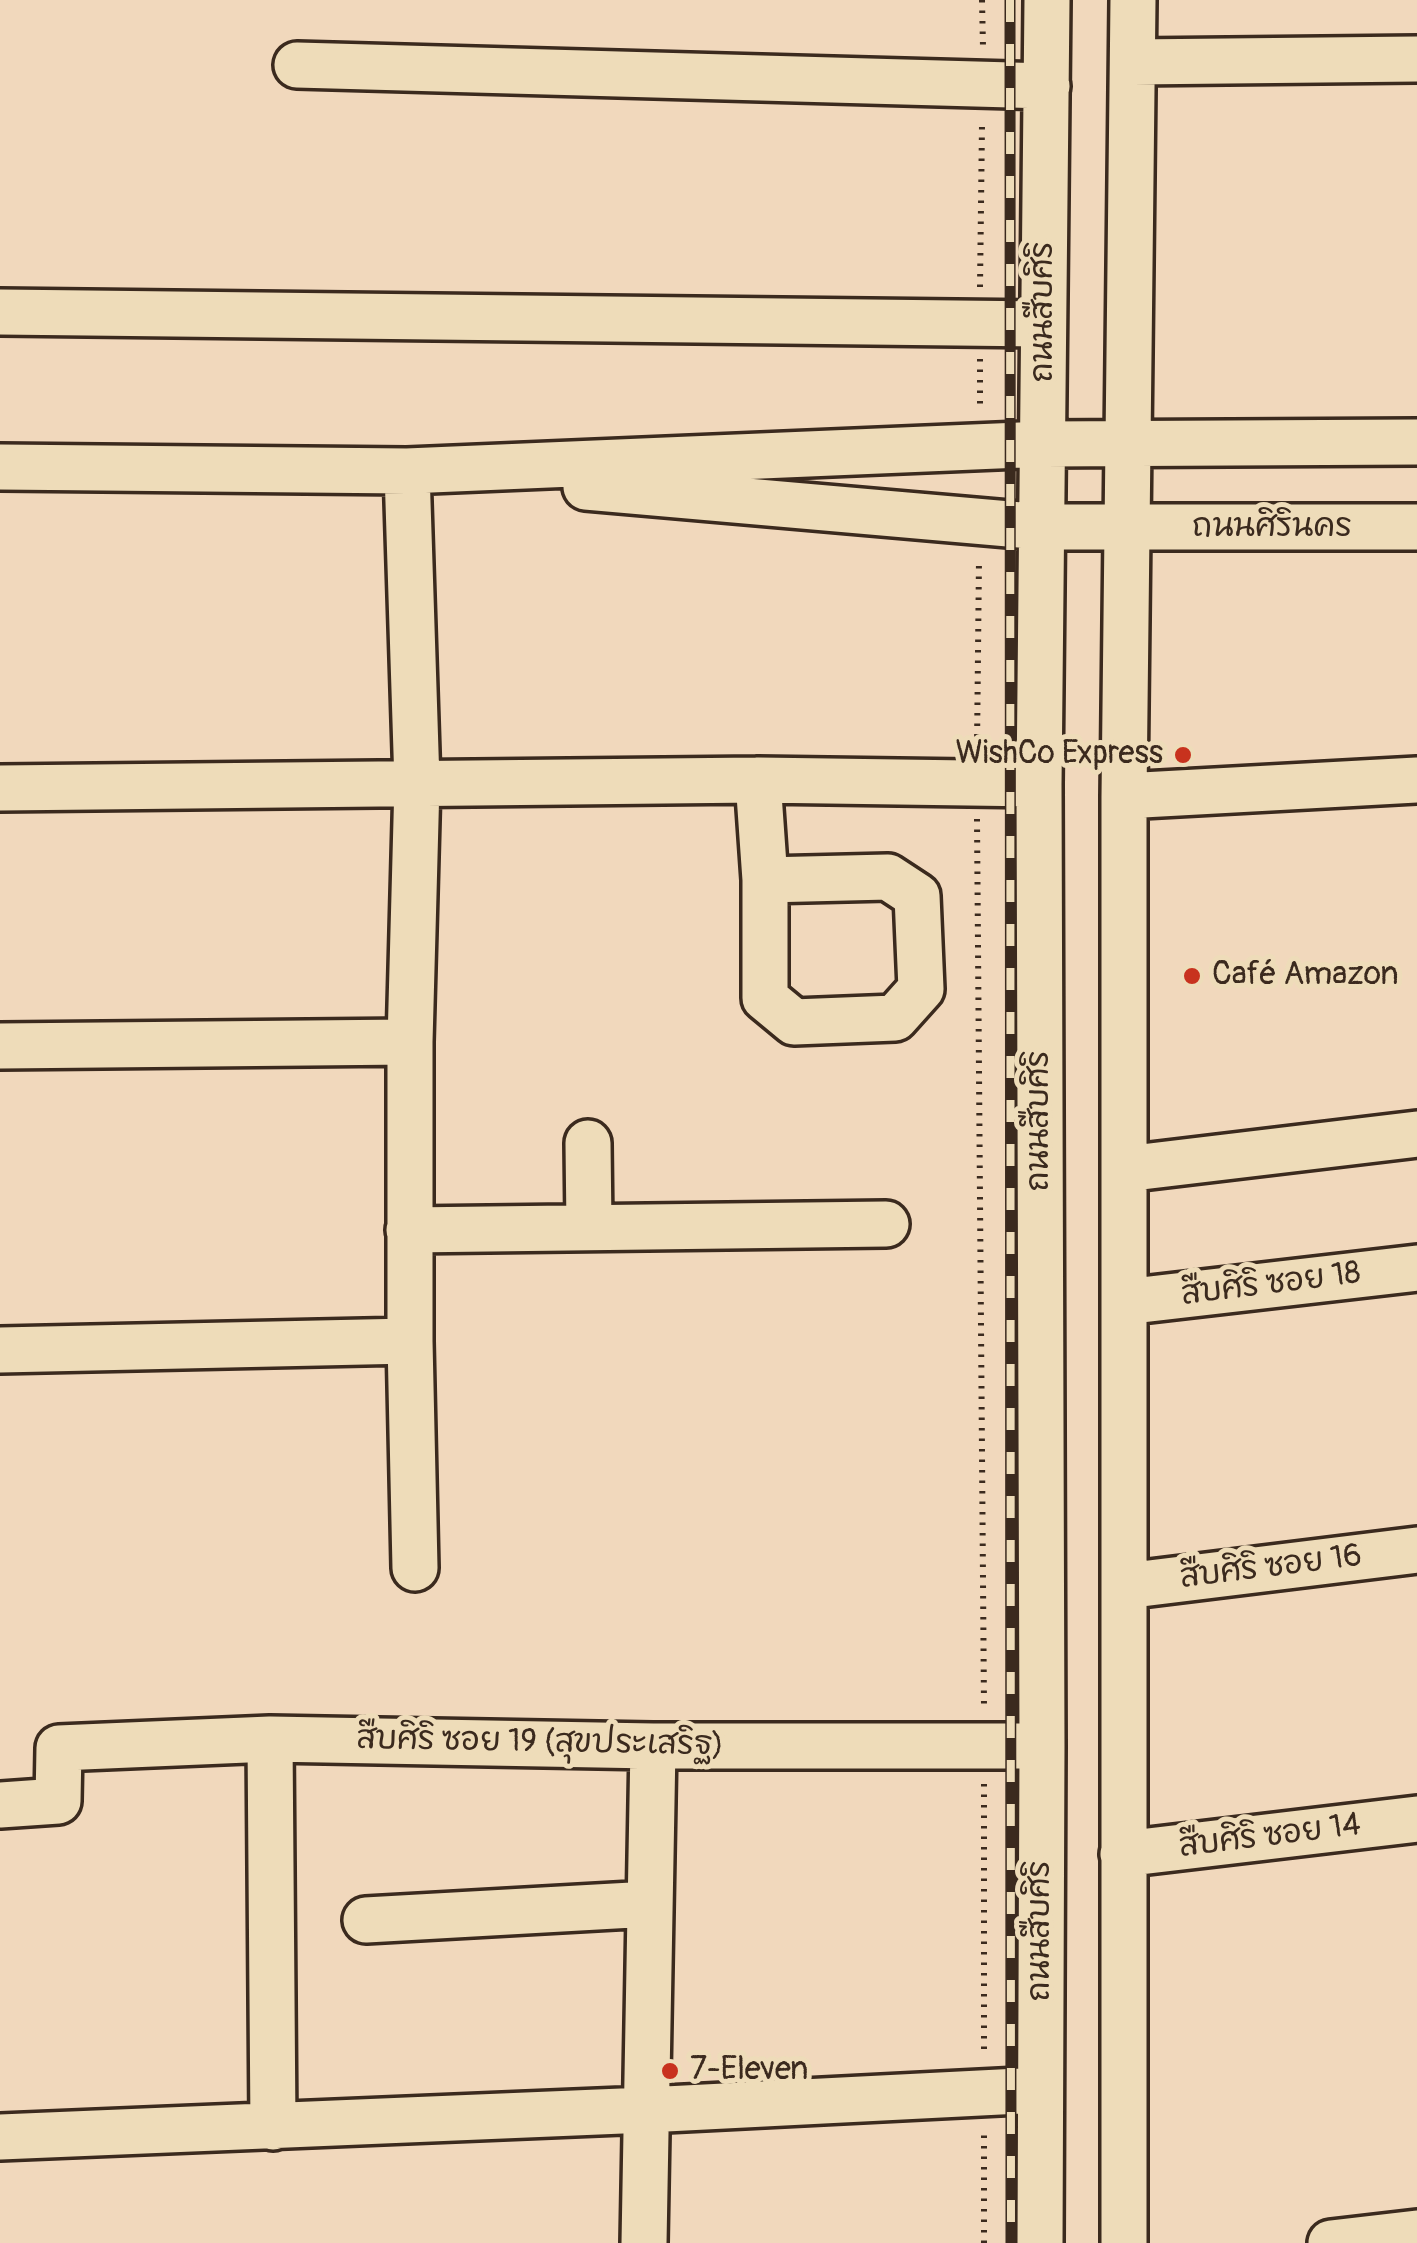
<!DOCTYPE html>
<meta charset="utf-8">
<style>
body{margin:0}
canvas{display:block;background:#f1d8bc}
</style>
<canvas width="1417" height="2243"></canvas>
<script>
const context = document.querySelector('canvas').getContext('2d');
context.lineJoin = 'round';
const toPath = rows => new Path2D(rows.map(r => 'M' + r).join(''));
function trace(path, color, width, dash) { context.strokeStyle = color; context.lineWidth = width; context.lineCap = dash ? 'butt' : 'round'; context.setLineDash(dash || []); context.stroke(path); }
function write(font, color, halo, rows, align = 'center') {
  context.font = font + ' Pangolin,"Playpen Sans Thai",sans-serif'; context.lineWidth = 10; context.setLineDash([]); context.textBaseline = 'middle'; context.strokeStyle = halo; context.fillStyle = color; for (const [text, x, y, turn = 0] of rows) {
    context.save(); context.translate(x, y); context.rotate((+turn || 0) * Math.PI / 180); context.textAlign = isNaN(turn) ? turn : align; if (halo) context.strokeText(text, 0, 0); context.fillText(text, 0, 0); context.restore();
  }
}
const minor = toPath([
 [1133,62,1417,59],
 [297,65,1047,86],
 [0,312,1043,324],
 [0,467,407,471,1044,444,1417,442],
 [586,487,1043,527,1417,527],
 [758,780,765,880,765,998,794,1022,895,1018,921,989,917,896,888,877,765,880],
 [0,788,758,780,1039,784],
 [1124,796,1417,780],
 [0,1046,410,1042],
 [588,1143,589,1227],
 [1125,1169,1417,1134],
 [409,1230,886,1224],
 [1124,1302,1417,1268],
 [410,1341,415,1568],
 [0,1350,410,1341,410,1042,417,783,407,471],
 [1125,1586,1417,1550],
 [270,1739,273,2127],
 [0,1805,58,1801,59,1748,270,1739,653,1746,1042,1746],
 [1123,1854,1417,1819],
 [366,1920,650,1904],
 [0,2137,646,2110,1039,2090],
 [644,2243,653,1746],
 [1040,2243,1042,1746,1039,784,1047,0],
 [1124,2243,1124,796,1133,0],
 [1331,2243,1417,2233]
]);
trace(minor, '#3b2a1e', 52);
trace(toPath([
 [982,0,983,47],
 [980,287,982,124],
 [980,359,980,407],
 [977,747,979,559],
 [977,819,984,1707],
 [984,1784,984,2052],
 [984,2243,984,2129]
]), '#3b2a1e', 6, [2.5, 8]);
trace(minor, '#eedcb9', 45);
const rail = toPath([
 [1010,0,1011,2243]
]);
trace(rail, '#3b2a1e', 11);
trace(rail, '#eedcb9', 8, [22]);
for (const [x, y, r, color] of [
 [1183,755,10,"#c8321e"],
 [1192,976,10,"#c8321e"],
 [670,2071,10,"#c8321e"]
]) { const dot = new Path2D(); dot.arc(x, y, r, 0, 2 * Math.PI); context.fillStyle = color; context.fill(dot); trace(dot, '#eedcb9', 4); }
write('32px', '#3b2a1e', '#eedcb9', [
 ["ถนนสืบศิริ",1044,312,-90],
 ["ถนนศิรินคร",1272,528],
 ["ถนนสืบศิริ",1040,1121,-90],
 ["สืบศิริ ซอย 18",1271,1285,-7],
 ["สืบศิริ ซอย 16",1271,1568,-7],
 ["สืบศิริ ซอย 19 (สุขประเสริฐ)",540,1743,1],
 ["สืบศิริ ซอย 14",1270,1837,-7],
 ["ถนนสืบศิริ",1041,1931,-90]
]);
write('32px', '#3b2a1e', '#eedcb9', [
 ["WishCo Express",1163,755,"right"],
 ["Café Amazon",1212,976],
 ["7-Eleven",690,2071]
], 'left');
</script>
